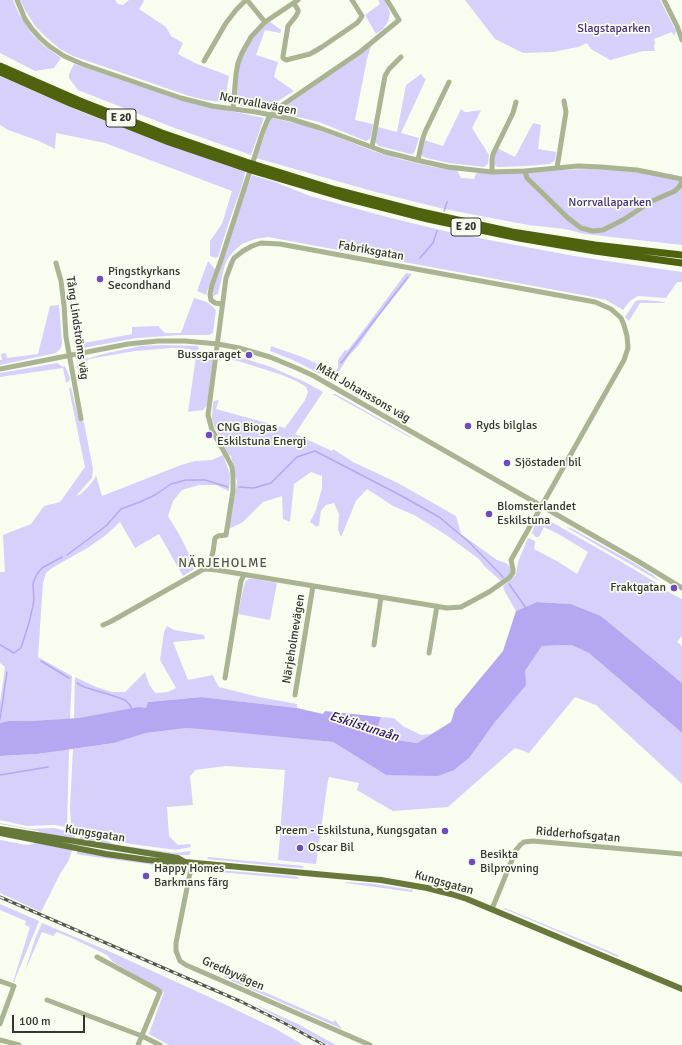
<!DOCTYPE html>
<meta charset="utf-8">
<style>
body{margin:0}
#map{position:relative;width:682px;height:1045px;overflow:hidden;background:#f8fdf0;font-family:Signika,sans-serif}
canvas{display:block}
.scale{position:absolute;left:12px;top:1015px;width:73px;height:18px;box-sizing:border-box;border:2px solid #333530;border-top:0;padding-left:5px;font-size:12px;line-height:14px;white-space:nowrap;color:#333530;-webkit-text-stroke:3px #f8fdf0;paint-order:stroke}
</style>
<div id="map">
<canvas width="682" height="1045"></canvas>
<div class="scale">100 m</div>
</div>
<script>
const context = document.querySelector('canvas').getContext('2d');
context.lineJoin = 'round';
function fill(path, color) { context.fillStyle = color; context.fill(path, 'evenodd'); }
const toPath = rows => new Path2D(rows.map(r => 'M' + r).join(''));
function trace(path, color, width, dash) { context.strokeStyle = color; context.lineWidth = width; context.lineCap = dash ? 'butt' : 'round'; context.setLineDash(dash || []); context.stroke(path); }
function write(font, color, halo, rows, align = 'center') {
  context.font = font + ' Signika,sans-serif'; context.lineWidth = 3.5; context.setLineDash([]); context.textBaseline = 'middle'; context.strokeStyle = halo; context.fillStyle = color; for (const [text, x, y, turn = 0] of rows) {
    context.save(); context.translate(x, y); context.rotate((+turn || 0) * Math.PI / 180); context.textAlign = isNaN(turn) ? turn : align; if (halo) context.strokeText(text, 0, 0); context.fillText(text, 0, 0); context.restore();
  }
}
fill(toPath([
 [0,0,13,0,19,14,32,34,44,46,61,58,54,68,35,71,0,53],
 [20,0,115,0,118,4,123,5,129,0,143,0,144,1,139,9,166,27,171,36,183,43,178,54,195,63,229,76,226,95,222,102,205,100,189,96,73,56,60,49,47,38,35,26,25,10],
 [378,0,385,0,390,13,388,22,383,29,376,34,365,15,380,4],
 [465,0,660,0,676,31,674,36,672,32,654,39,655,43,654,46,655,51,643,51,610,60,591,49,587,43,578,47,553,52,523,53,495,39],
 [269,21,281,30,280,33,265,30,256,55,278,62,274,77,294,91,272,105,268,110,241,106,237,102,236,96,238,69,247,45],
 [372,43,367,59,355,120,373,124,371,136,370,139,366,141,319,122,276,112],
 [74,64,188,102,264,118,251,155,172,127,78,90,69,78,69,74],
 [421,74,424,78,426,79,401,133,419,138,415,151,413,154,410,154,379,146,375,142,375,138,378,127,397,132,406,85],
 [0,76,77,110,126,129,246,170,241,189,230,219,218,257,216,258,210,256,210,241,222,224,232,191,105,143,56,133,55,149,39,141,8,130,0,125],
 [461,109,465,112,467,112,481,110,472,128,489,155,488,164,484,167,449,163,426,158,421,155,424,140,443,146],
 [271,118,305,125,376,152,400,159,433,167,457,170,461,178,474,179,476,174,477,173,589,169,616,170,643,173,682,181,682,245,585,234,565,229,528,225,444,209,372,191,256,158],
 [533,123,541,125,538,149,556,152,555,160,550,164,526,166,498,167,494,165,494,154,497,148,515,157],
 [252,175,275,182,310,196,387,217,457,234,574,256,654,268,682,272,682,282,677,282,666,298,638,296,630,301,623,310,606,300,588,296,268,237,255,239,242,244,234,251,229,257,225,264,218,294,213,296,212,290,248,185],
 [208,261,215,269,206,295,197,291],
 [406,273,412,274,377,319,358,346,348,357,338,373,335,372,338,367,338,360,345,350,347,351,368,324],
 [194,298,207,302,213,307,216,310,213,333,209,335,180,335,137,338,83,348,75,346,74,345,132,334,132,327,158,326,165,333,181,333],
 [638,300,645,300,665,302,664,303,640,303,629,321,625,317,635,302],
 [59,305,62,342,61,348,56,353,0,365,0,360,2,360,1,354,6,353,7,358,38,354,50,306],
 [163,345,198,346,199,349,193,352,190,349,172,348,135,351,89,359,76,369,77,364,82,360,107,353,141,346],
 [271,346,305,358,322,366,325,371,322,375,293,360,270,351],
 [201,351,212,354,213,359,207,405,203,410,188,412,196,357,193,353],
 [221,354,236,356,271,367,305,382,323,392,295,434,332,451,333,449,353,462,398,483,456,516,461,534,497,560,506,563,511,568,511,573,508,576,501,581,484,566,479,559,446,535,416,516,393,506,367,489,356,501,341,537,338,530,339,514,334,503,326,505,321,511,319,525,317,527,310,522,316,510,322,488,322,476,311,472,294,484,290,522,283,519,282,496,263,502,243,522,229,529,237,482,231,456,229,455,223,444,215,428,212,419,212,415,213,403,214,401,219,400,216,409,285,428,305,400,308,392,306,387,298,382,282,375,238,361,223,358,220,361,219,359],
 [57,363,63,367,65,366,70,378,69,381,66,383,63,368,0,377,0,373],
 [71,387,79,421,84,422,93,469,92,478,76,496,81,494,89,486,95,478,96,475,102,496,181,465,195,461,212,460,223,455,230,474,229,491,216,485,199,485,182,490,173,501,168,516,179,534,196,568,183,576,159,534,135,548,120,522,106,535,89,547,52,568,46,573,43,583,38,657,72,676,70,719,30,721,8,721,0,723,0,703,5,667,0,663,0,572,5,572,3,535,31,524,44,506,60,502,85,467,69,389],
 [332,394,335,394,348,401,411,437,411,438],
 [542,518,548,520,620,561,655,582,670,593,682,599,682,636,677,642,682,646,682,683,601,616,571,604,537,602,516,611,505,592,503,586,516,575,518,562,528,538,535,541,535,544,534,549,557,561,577,574,588,552,560,535,544,527,539,537,536,537,532,533,534,527,539,520],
 [566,527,573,529,587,537,634,563,653,575,659,581],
 [249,579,255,579,277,583,270,620,238,614,244,585,246,581],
 [167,626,174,630,204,635,205,639,173,642,188,680,213,675,215,680,219,687,259,697,297,704,297,708,200,697,148,702,147,709,74,719,75,677,96,687,112,692,125,692,145,672,149,684,155,693,168,692,176,688,160,660,164,632],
 [571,645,589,653,682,733,682,784,596,705,575,697,529,753,515,748,448,807,393,811,357,790,359,783,329,777,328,780,316,864,278,860,285,770,226,766,195,770,194,772,190,776,193,805,167,807,169,836,178,845,190,844,191,847,176,850,131,844,110,840,100,835,77,830,73,828,71,826,70,807,73,749,114,743,146,733,187,728,210,729,333,742,386,775,470,757,495,722,525,671,542,646],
 [381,717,394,718,403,726,421,735,431,734,417,743,383,738,377,729],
 [69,749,67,826,65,827,55,825,27,826,0,820,0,756,37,754],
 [0,823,31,829,54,828,71,832,75,833,76,835,75,838,42,834,38,831,0,824],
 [82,834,95,836,116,845,176,853,191,851,189,855,179,855,79,840],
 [0,840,27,845,36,843,72,850,69,860,60,874,41,912,0,893],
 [77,851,177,865,182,866,184,869,81,855,77,854],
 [208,857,238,860,304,866,302,868,286,867,207,859],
 [206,869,293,876,298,877,299,879,206,871],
 [346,882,375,884,413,890,412,892,346,883],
 [0,904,39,921,14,982,13,982,30,927,25,925,26,921,0,910],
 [505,908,618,955,618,957,514,913,504,909],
 [42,923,113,953,220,1002,276,1029,303,1045,169,1045,149,1034,164,992,113,962,107,955,76,940,57,932,53,936,42,932,25,971,35,939],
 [223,974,333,1022,335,1020,342,1029,225,978],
 [252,1003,298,1024,336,1045,328,1045]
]), '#d7d0fa');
fill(toPath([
 [537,602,571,604,601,616,682,683,682,733,589,653,571,645,542,646,525,671,526,685,495,722,470,757,454,770,438,776,386,775,333,742,212,730,187,728,146,733,114,743,37,754,0,756,0,723,8,721,30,721,79,718,139,707,146,708,148,702,201,697,297,708,323,714,325,711,381,717,377,729,383,738,417,743,451,722,455,709,503,651,516,611]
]), '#b6a7f2');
trace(toPath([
 [444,211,447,202],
 [420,258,433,243,437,231],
 [341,363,408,277],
 [239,487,254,488,271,483,297,457,315,451,400,495,439,517,469,542,503,577],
 [67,555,106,526,121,509,140,502,155,495,171,484,186,480,205,480,228,487],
 [509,584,526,608],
 [0,645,14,653,21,648,29,623,34,601,33,583,37,574,42,568,62,557],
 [41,661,69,678],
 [77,683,84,687,114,696,125,700,130,705,132,709],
 [0,719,7,672],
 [0,775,48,767]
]), '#b6a7f2', 1.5);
trace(toPath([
 [17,0,25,19,32,29,40,38,49,46,64,56,82,64,181,98,212,106,256,112,291,119,320,128,385,152,425,162,448,167,492,172,525,171,578,166,601,167,637,170,682,179],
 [247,0,265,22],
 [664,0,677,26,682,40],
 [294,3,298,10,298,12,296,16,288,26,283,56,283,58,286,60,310,54,322,47,357,23,361,18,362,16,352,0],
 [204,61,226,23,236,10,246,0],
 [233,109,236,74,238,63,242,53,251,37,265,22,298,0],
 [372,147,385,76,389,69,401,57],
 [418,160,422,141,425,132,449,82],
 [557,168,566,112,564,101],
 [525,171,527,178,568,218,581,228,593,231,603,230,623,220,652,201,675,191,679,187,682,181],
 [492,172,492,160,493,154,513,113,516,102],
 [56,263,61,281,64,305,66,337,81,419],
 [222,304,215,303,211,300,210,294,212,285,221,260,262,134,268,119,278,108,360,52,399,20,387,0],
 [0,369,128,344,158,341,185,341,218,344,239,348,270,357,299,369,314,376,636,560,682,588],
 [103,625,110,622,204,569,217,570,447,608,461,607,489,592,509,578,513,573,513,569,511,560,624,360,628,348,627,336,624,325,621,318,611,309,595,302,280,244,261,243,252,246,243,251,234,258,232,262,226,278,208,415,212,430,227,457,232,467,233,476,233,491,226,535,218,536,215,538,213,552,208,569],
 [374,645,381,597],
 [429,653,437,606],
 [225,678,241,581,244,575],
 [295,695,313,586],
 [192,863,176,943,176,951,180,961,186,965,370,1045],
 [492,909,516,850,520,845,524,842,533,841,682,854],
 [97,957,158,990,160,992,138,1045],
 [0,981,14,986,0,1024],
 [47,1000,142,1036,160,1045],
 [0,1040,19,1045]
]), '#a9b493', 5);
trace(toPath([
 [0,829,178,858,185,862],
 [0,833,106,854,148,860,178,863,185,862,381,880,427,888,451,894,467,899,682,989]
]), '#66793a', 6);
trace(toPath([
 [0,66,80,101,162,133,246,162,336,190,417,211,512,232,595,245,682,255],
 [0,72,70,103,169,142,254,171,342,197,428,219,519,238,595,251,682,263]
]), '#4f630f', 7);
const rail = toPath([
 [0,897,242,1002,286,1024,324,1045]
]);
trace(rail, '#545650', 3);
trace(rail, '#f8fdf0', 1.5, [4.5]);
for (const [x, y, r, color] of [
 [100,279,4,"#6f4ac3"],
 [249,355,4,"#6f4ac3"],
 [468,426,4,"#6f4ac3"],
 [209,435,4,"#6f4ac3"],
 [507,463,4,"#6f4ac3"],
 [489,514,4,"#6f4ac3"],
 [674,588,4,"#6f4ac3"],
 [445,831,4,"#6f4ac3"],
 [300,848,4,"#6f4ac3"],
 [472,862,4,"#6f4ac3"],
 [146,876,4,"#6f4ac3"]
]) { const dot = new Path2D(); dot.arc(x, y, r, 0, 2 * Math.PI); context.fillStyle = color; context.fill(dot); trace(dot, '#f8fdf0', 1.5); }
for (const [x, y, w] of [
 [121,118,30],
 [466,227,30]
]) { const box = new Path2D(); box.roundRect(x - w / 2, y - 9, w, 18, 3); context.fillStyle = '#f8fdf0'; context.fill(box); trace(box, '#333530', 1); }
write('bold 11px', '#333530', null, [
 ["E 20",121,118],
 ["E 20",466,227]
]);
write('12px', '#472c82', '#f8fdf0', [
 ["Slagstaparken",614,29],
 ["Norrvallaparken",610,203]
]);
write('12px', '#333530', '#f8fdf0', [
 ["Norrvallavägen",258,104,11],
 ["Fabriksgatan",371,251,10],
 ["Tång Lindströms väg",77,328,82],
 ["Mått Johanssons väg",363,393,30],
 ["Närjeholmevägen",294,639,-81],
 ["Kungsgatan",95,834,9],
 ["Ridderhofsgatan",578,835,5],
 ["Kungsgatan",444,883,16],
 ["Gredbyvägen",233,974,24]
]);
write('12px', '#333530', '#f8fdf0', [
 ["Pingstkyrkans",108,272],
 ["Secondhand",108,286],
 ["Bussgaraget",241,355,"right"],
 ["Ryds bilglas",476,426],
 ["CNG Biogas",217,428],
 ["Eskilstuna Energi",217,442],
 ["Sjöstaden bil",515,463],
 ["Blomsterlandet",497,507],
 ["Eskilstuna",497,521],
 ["Fraktgatan",666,588,"right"],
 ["Preem - Eskilstuna, Kungsgatan",437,831,"right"],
 ["Oscar Bil",308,848],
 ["Besikta",480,855],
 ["Bilprovning",480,869],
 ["Happy Homes",154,869],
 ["Barkmans färg",154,883]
], 'left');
context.letterSpacing = '1px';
write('13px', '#505449', '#f8fdf0', [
 ["NÄRJEHOLME",223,564]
]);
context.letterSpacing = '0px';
write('italic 13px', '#300f65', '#f8fdf0', [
 ["Eskilstunaån",364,727,18]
]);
</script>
